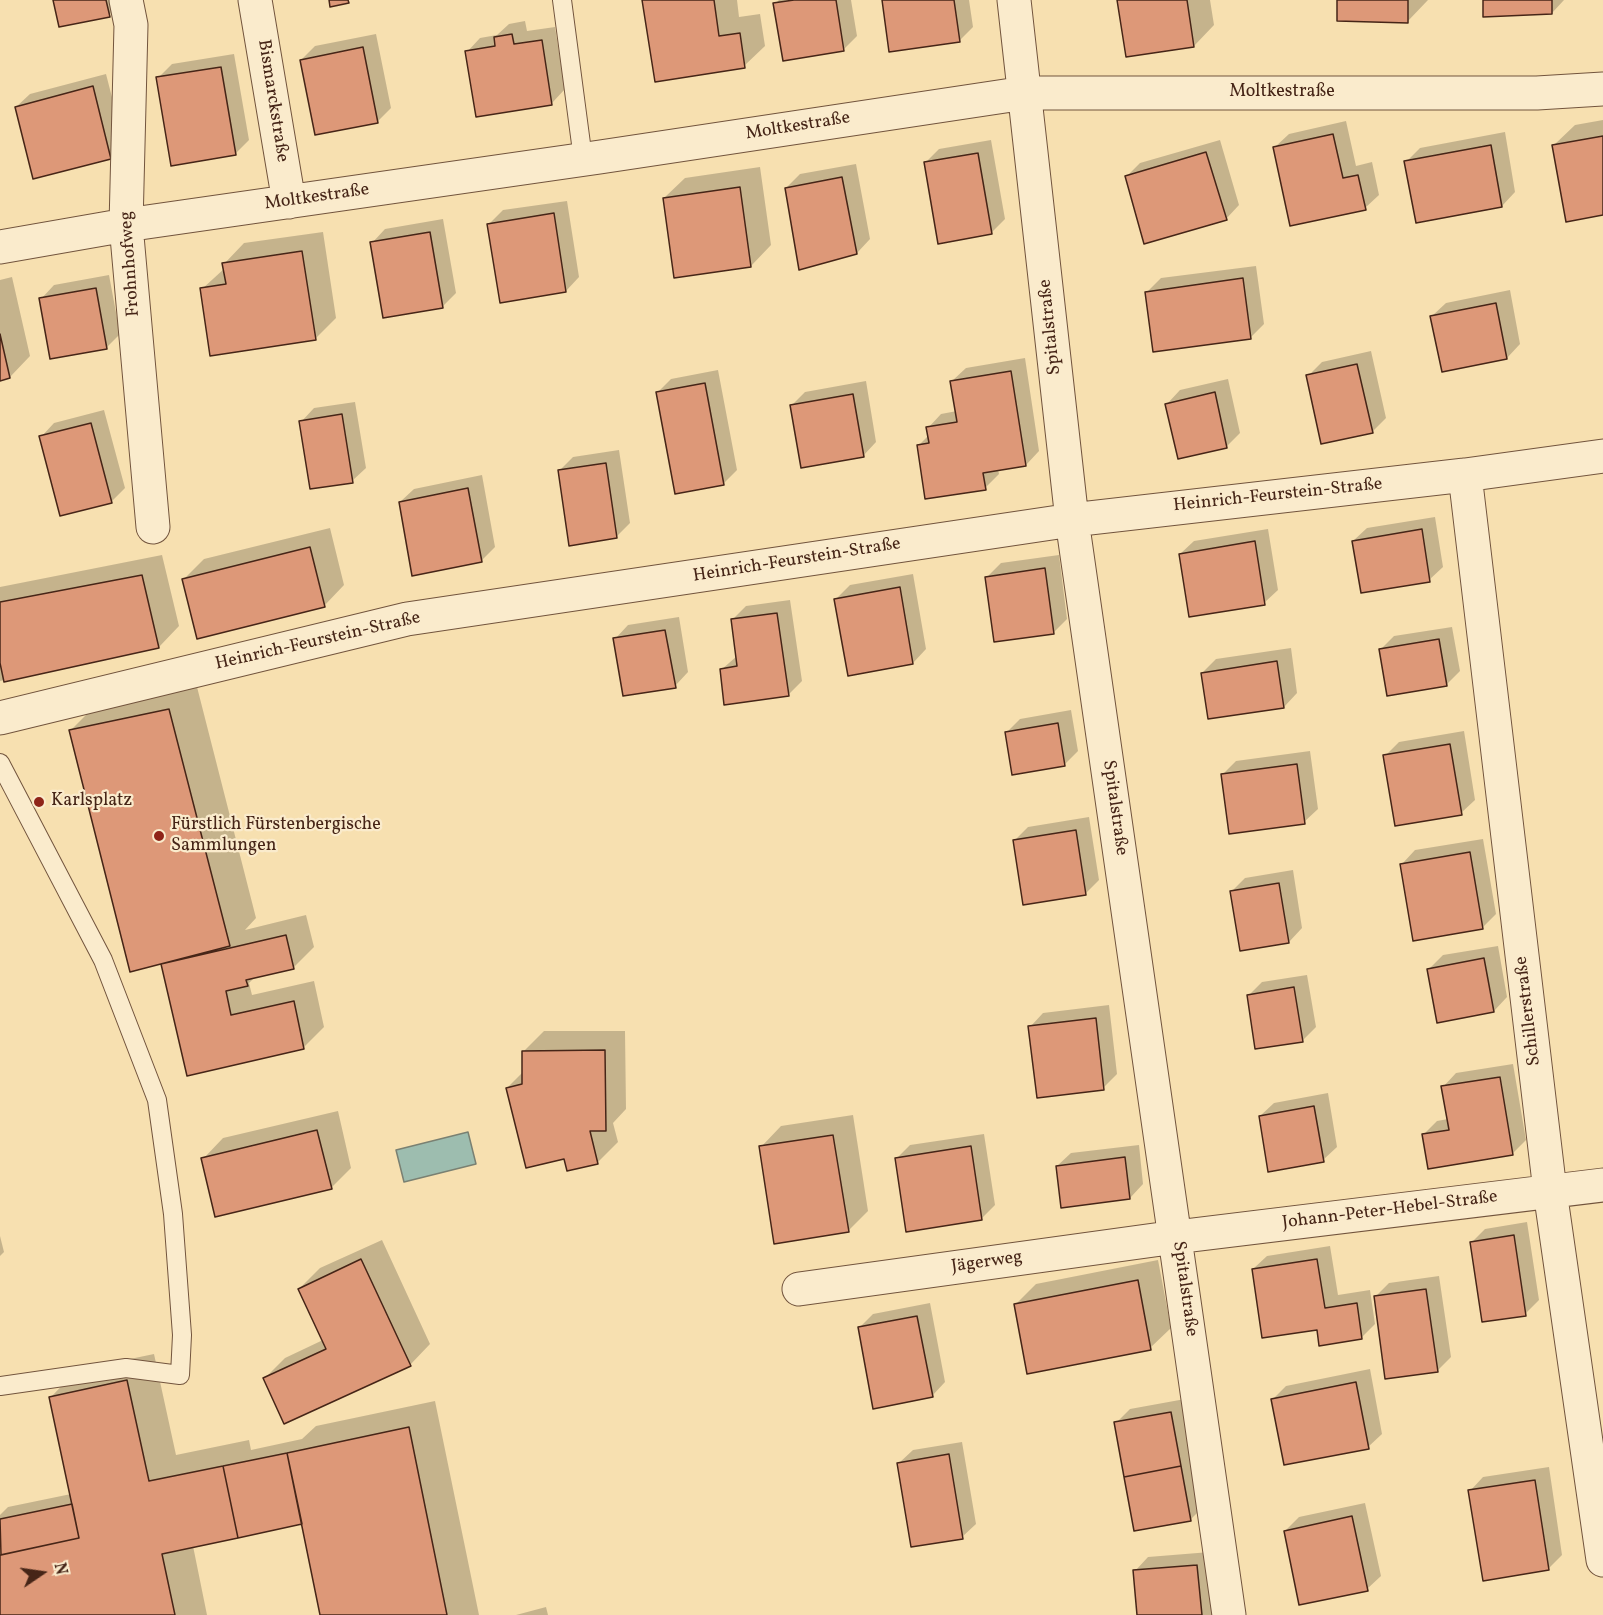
<!DOCTYPE html>
<meta charset="utf-8">
<style>
body{margin:0}
#map{position:relative;width:1603px;height:1615px;overflow:hidden;background:#f7e0b0;font-family:Vollkorn,serif}
canvas{display:block}
.north{position:absolute;left:12px;top:1543px;width:60px;height:60px;-webkit-text-stroke:4px #faebcc;paint-order:stroke;rotate:77deg;font-size:16px;font-weight:700;line-height:24px;text-align:center;color:#462517}
.north::after{content:'';display:block;margin:auto;width:21px;height:27px;background:#462517;clip-path:polygon(50% 0,100% 100%,50% 72%,0 100%)}
</style>
<div id="map">
<canvas width="1603" height="1615"></canvas>
<div class="north">N</div>
</div>
<script>
const context = document.querySelector('canvas').getContext('2d');
context.lineJoin = 'round';
function fill(path, color) { context.fillStyle = color; context.fill(path, 'evenodd'); }
const toPath = rows => new Path2D(rows.map(r => 'M' + r).join(''));
function trace(path, color, width, dash) { context.strokeStyle = color; context.lineWidth = width; context.lineCap = dash ? 'butt' : 'round'; context.setLineDash(dash || []); context.stroke(path); }
function write(font, color, halo, rows, align = 'center') {
  context.font = font + ' Vollkorn,serif'; context.lineWidth = 4.5; context.setLineDash([]); context.textBaseline = 'middle'; context.strokeStyle = halo; context.fillStyle = color; for (const [text, x, y, turn = 0] of rows) {
    context.save(); context.translate(x, y); context.rotate((+turn || 0) * Math.PI / 180); context.textAlign = isNaN(turn) ? turn : align; if (halo) context.strokeText(text, 0, 0); context.fillText(text, 0, 0); context.restore();
  }
}
const water = toPath([
 [468,1132,476,1164,404,1182,396,1150,468,1132]
]);
fill(water, '#9dbdaf');
trace(water, '#7a8072', 1.5);
fill(toPath([
 [55,0,122,0,123,2,109,15],
 [644,0,737,0,739,17,760,14,765,46,744,66],
 [779,0,851,0,857,36,844,49,775,4],
 [883,0,969,0,973,27,959,41],
 [1119,0,1210,0,1214,25,1194,46],
 [1339,0,1428,0,1407,22],
 [1484,0,1564,0,1552,13],
 [525,21,527,31,555,27,565,89,552,103,478,116,467,52,480,38,497,35,509,24],
 [376,34,391,108,377,122,301,60,315,46],
 [234,54,249,140,235,154,158,78,172,64],
 [106,74,124,144,111,157,34,177,16,107,30,94],
 [1603,120,1603,214,1554,145,1575,125],
 [1346,121,1356,166,1372,162,1379,195,1365,208,1275,147,1289,134],
 [1505,132,1515,192,1502,206,1406,162,1420,148],
 [991,140,1005,219,991,233,925,163,939,149],
 [1220,140,1239,205,1226,219,1126,177,1140,163],
 [856,164,870,239,857,253,786,188,800,174],
 [760,167,771,245,751,266,664,198,685,178],
 [567,201,579,277,566,291,489,224,503,210],
 [443,219,456,293,442,307,372,243,385,229],
 [323,232,336,318,315,339,202,289,225,268,224,264,244,243],
 [1256,266,1264,324,1251,337,1147,292,1161,278],
 [109,275,120,334,106,348,41,299,54,285],
 [12,277,30,356,10,377,0,379,0,280],
 [1510,290,1520,344,1507,358,1432,316,1446,303],
 [1371,351,1386,418,1372,432,1308,376,1322,362],
 [1025,358,1039,451,1026,465,998,469,999,474,985,488,918,446,929,435,928,428,941,414,957,411,952,381,966,368],
 [718,370,737,470,724,483,657,393,671,379],
 [1228,379,1240,433,1227,446,1179,458,1167,404,1180,390],
 [866,381,876,442,863,456,791,406,805,392],
 [355,402,366,468,352,481,301,422,314,408],
 [104,410,125,488,112,501,61,515,41,437,54,423],
 [619,450,630,523,617,536,559,471,573,457],
 [482,475,495,547,481,561,400,502,414,489],
 [1435,517,1443,567,1429,580,1353,541,1367,528],
 [330,528,344,585,324,606,184,579,204,559],
 [1268,529,1278,590,1264,603,1180,554,1194,541],
 [162,555,179,626,159,647,0,681,0,587],
 [1059,555,1067,619,1053,633,987,577,1001,563],
 [913,574,926,649,913,663,836,599,850,585],
 [790,600,802,681,788,695,721,670,737,656,732,620,746,606],
 [679,617,688,672,675,686,615,639,628,625],
 [1452,627,1460,671,1446,685,1381,649,1394,636],
 [1291,648,1297,693,1284,707,1202,673,1216,659],
 [196,683,256,918,245,930,306,915,314,947,293,968,256,976,249,983,252,995,314,981,324,1027,303,1048,188,1074,162,962,71,730,98,703],
 [1071,710,1078,751,1064,765,1006,733,1020,719],
 [1464,731,1475,800,1461,813,1385,756,1399,742],
 [1310,751,1318,809,1304,822,1223,774,1236,761],
 [1089,817,1099,880,1086,893,1014,841,1028,827],
 [1483,839,1496,914,1482,928,1402,864,1415,850],
 [1293,870,1302,928,1289,942,1231,892,1245,878],
 [1498,946,1507,997,1494,1011,1429,969,1443,955],
 [1307,975,1316,1027,1302,1041,1248,996,1262,982],
 [1109,1005,1117,1074,1103,1088,1030,1027,1043,1013],
 [544,1031,625,1031,626,1109,613,1123,618,1142,597,1163,565,1157,507,1088,523,1072,523,1052],
 [1513,1064,1526,1140,1512,1154,1424,1134,1437,1121,1448,1119,1443,1087,1456,1073],
 [1328,1093,1337,1147,1323,1160,1260,1116,1274,1103],
 [338,1111,351,1168,331,1188,203,1159,223,1138],
 [853,1115,868,1211,848,1231,761,1147,781,1126],
 [984,1134,995,1205,981,1219,897,1158,910,1145],
 [1139,1145,1143,1184,1130,1198,1057,1166,1071,1153],
 [1527,1222,1539,1300,1525,1314,1472,1242,1485,1229],
 [0,1236,4,1252,0,1256],
 [382,1240,430,1344,410,1365,265,1378,285,1358,323,1340,299,1289,320,1268],
 [1330,1246,1338,1295,1370,1290,1375,1324,1361,1338,1318,1329,1253,1269,1267,1256],
 [1158,1260,1171,1328,1150,1348,1015,1305,1036,1284],
 [1439,1276,1451,1357,1437,1371,1375,1297,1389,1283],
 [930,1303,945,1382,932,1396,859,1328,873,1314],
 [154,1354,176,1455,249,1440,251,1450,302,1439,316,1426,435,1401,479,1615,322,1615,303,1521,193,1546,207,1615,0,1615,0,1515,8,1507,71,1494,51,1397,77,1370],
 [1370,1369,1382,1434,1368,1447,1273,1399,1286,1386],
 [1185,1399,1204,1506,1191,1519,1116,1423,1130,1409],
 [962,1442,976,1524,962,1537,899,1463,913,1450],
 [1549,1467,1562,1555,1548,1569,1470,1491,1483,1477],
 [1365,1503,1381,1576,1367,1589,1285,1531,1299,1517],
 [1210,1552,1216,1615,1139,1615,1135,1571,1148,1557],
 [546,1607,548,1615,516,1615]
]), '#0003');
const building = toPath([
 [53,0,106,0,110,17,59,27,53,0],
 [329,0,348,0,349,3,330,7,329,0],
 [642,0,714,0,719,36,740,33,745,68,655,82,642,0],
 [794,0,836,0,844,51,783,61,773,3,794,0],
 [882,0,954,0,960,42,889,52,882,0],
 [1117,0,1187,0,1194,47,1126,57,1117,0],
 [1337,0,1408,0,1408,23,1337,21,1337,0],
 [1483,0,1552,0,1552,14,1483,17,1483,0],
 [512,34,514,44,542,40,552,105,476,117,465,51,495,46,494,37,512,34],
 [363,47,378,123,315,135,300,60,363,47],
 [221,67,236,155,171,166,156,77,221,67],
 [93,86,111,159,33,179,15,107,93,86],
 [1333,134,1343,178,1358,175,1366,210,1290,226,1273,147,1333,134],
 [1603,136,1603,215,1566,222,1552,145,1603,136],
 [1491,145,1502,207,1416,223,1404,161,1491,145],
 [1206,152,1227,220,1144,244,1125,176,1206,152],
 [978,153,992,234,938,244,924,162,978,153],
 [842,177,857,254,799,270,785,188,842,177],
 [740,187,751,267,674,278,663,198,740,187],
 [554,213,566,292,500,303,487,224,554,213],
 [430,232,443,308,383,318,370,242,430,232],
 [302,251,316,340,210,356,200,288,226,284,222,263,302,251],
 [1243,278,1251,339,1153,352,1145,292,1243,278],
 [96,288,107,349,50,359,39,298,96,288],
 [1496,303,1507,359,1442,372,1430,316,1496,303],
 [0,334,10,378,0,381,0,334],
 [1357,364,1373,433,1321,444,1306,375,1357,364],
 [1011,371,1026,466,983,473,986,490,925,499,917,445,929,443,926,427,957,422,950,381,1011,371],
 [705,383,724,485,675,494,656,392,705,383],
 [1215,392,1227,448,1178,459,1165,404,1215,392],
 [853,394,864,457,801,468,790,405,853,394],
 [342,414,353,483,310,489,299,421,342,414],
 [91,423,112,503,60,516,39,436,91,423],
 [606,463,617,538,569,546,558,470,606,463],
 [468,488,482,562,412,576,399,502,468,488],
 [1422,529,1430,582,1361,593,1352,541,1422,529],
 [1255,541,1265,605,1189,617,1179,554,1255,541],
 [310,547,325,607,197,639,182,579,310,547],
 [1045,568,1054,634,994,642,985,577,1045,568],
 [142,575,159,648,4,682,0,663,0,602,142,575],
 [900,587,913,664,848,676,834,599,900,587],
 [777,613,789,696,724,705,720,669,737,666,731,619,777,613],
 [665,630,676,688,623,696,613,638,665,630],
 [1439,639,1447,686,1387,696,1379,649,1439,639],
 [1277,661,1284,708,1208,719,1201,673,1277,661],
 [169,709,230,946,130,972,69,730,169,709],
 [1058,723,1065,766,1012,775,1005,732,1058,723],
 [1450,744,1462,815,1395,826,1383,755,1450,744],
 [1297,764,1305,824,1229,834,1221,774,1297,764],
 [1076,830,1086,895,1023,905,1013,840,1076,830],
 [1470,852,1483,929,1413,941,1400,864,1470,852],
 [1279,883,1289,943,1240,951,1230,891,1279,883],
 [286,935,294,969,246,980,248,986,226,991,231,1015,294,1001,304,1049,187,1076,161,964,286,935],
 [1484,958,1494,1012,1437,1023,1427,969,1484,958],
 [1294,987,1303,1042,1255,1049,1247,995,1294,987],
 [1096,1018,1104,1090,1037,1098,1028,1026,1096,1018],
 [605,1050,606,1131,590,1131,598,1164,567,1171,564,1159,526,1168,506,1088,522,1084,522,1051,605,1050],
 [1500,1077,1513,1155,1428,1169,1422,1134,1449,1130,1441,1086,1500,1077],
 [1314,1106,1324,1162,1268,1172,1259,1116,1314,1106],
 [317,1130,332,1189,215,1217,201,1158,317,1130],
 [833,1135,849,1232,774,1244,759,1146,833,1135],
 [971,1146,982,1220,906,1232,895,1158,971,1146],
 [1125,1157,1130,1199,1061,1208,1056,1166,1125,1157],
 [1514,1235,1526,1316,1482,1322,1470,1242,1514,1235],
 [361,1259,411,1366,284,1424,263,1378,326,1349,298,1289,361,1259],
 [1317,1259,1325,1308,1357,1303,1362,1339,1319,1346,1317,1330,1262,1338,1252,1269,1317,1259],
 [1138,1280,1151,1350,1027,1374,1014,1304,1138,1280],
 [1426,1289,1438,1372,1385,1379,1374,1296,1426,1289],
 [917,1316,933,1397,873,1409,858,1327,917,1316],
 [127,1380,149,1481,223,1466,238,1538,162,1554,175,1615,0,1615,0,1555,79,1538,49,1397,127,1380],
 [1356,1382,1369,1449,1284,1465,1271,1399,1356,1382],
 [1171,1412,1181,1466,1124,1477,1114,1422,1171,1412],
 [409,1427,447,1615,320,1615,287,1453,409,1427],
 [287,1453,302,1524,238,1538,223,1466,287,1453],
 [949,1454,963,1539,911,1547,897,1463,949,1454],
 [1181,1466,1191,1521,1134,1531,1124,1477,1181,1466],
 [1535,1480,1549,1570,1483,1581,1468,1490,1535,1480],
 [72,1504,79,1538,1,1555,0,1519,72,1504],
 [1352,1516,1368,1591,1299,1605,1284,1531,1352,1516],
 [1197,1565,1202,1615,1137,1615,1133,1570,1197,1565]
]);
fill(building, '#dd9878');
trace(building, '#462517', 1.5);
const lane = toPath([
 [562,0,583,159],
 [0,763,103,960,157,1100,173,1214,182,1335,180,1375,126,1368,0,1386]
]);
const street = toPath([
 [126,0,131,25,126,225,153,527],
 [255,0,289,202],
 [1014,0,1072,520,1229,1615],
 [0,247,126,225,600,157,1025,93,1537,93,1603,89],
 [1465,475,1550,1191,1603,1560],
 [0,718,407,619,1072,520,1465,475,1603,456],
 [799,1289,1176,1237,1603,1185]
]);
trace(lane, '#72543d', 20);
trace(street, '#72543d', 35);
trace(lane, '#faebcc', 18);
trace(street, '#faebcc', 33);
for (const [x, y, r, color] of [
 [39,802,6,"#8f2418"],
 [159,836,6,"#8f2418"]
]) { const dot = new Path2D(); dot.arc(x, y, r, 0, 2 * Math.PI); context.fillStyle = color; context.fill(dot); trace(dot, '#faebcc', 2); }
write('18px', '#462517', '#faebcc', [
 ["Moltkestraße",1282,93],
 ["Bismarckstraße",272,101,81],
 ["Moltkestraße",798,127,-9],
 ["Moltkestraße",317,198,-8],
 ["Frohnhofweg",131,264,-94],
 ["Spitalstraße",1051,327,-96],
 ["Heinrich-Feurstein-Straße",1278,496,-6],
 ["Heinrich-Feurstein-Straße",797,561,-9],
 ["Heinrich-Feurstein-Straße",318,642,-13],
 ["Spitalstraße",1114,808,82],
 ["Schillerstraße",1529,1011,-97],
 ["Johann-Peter-Hebel-Straße",1390,1211,-7],
 ["Jägerweg",987,1263,-8],
 ["Spitalstraße",1184,1289,82]
]);
write('18px', '#462517', '#faebcc', [
 ["Karlsplatz",51,802],
 ["Fürstlich Fürstenbergische",171,826],
 ["Sammlungen",171,847]
], 'left');
</script>
